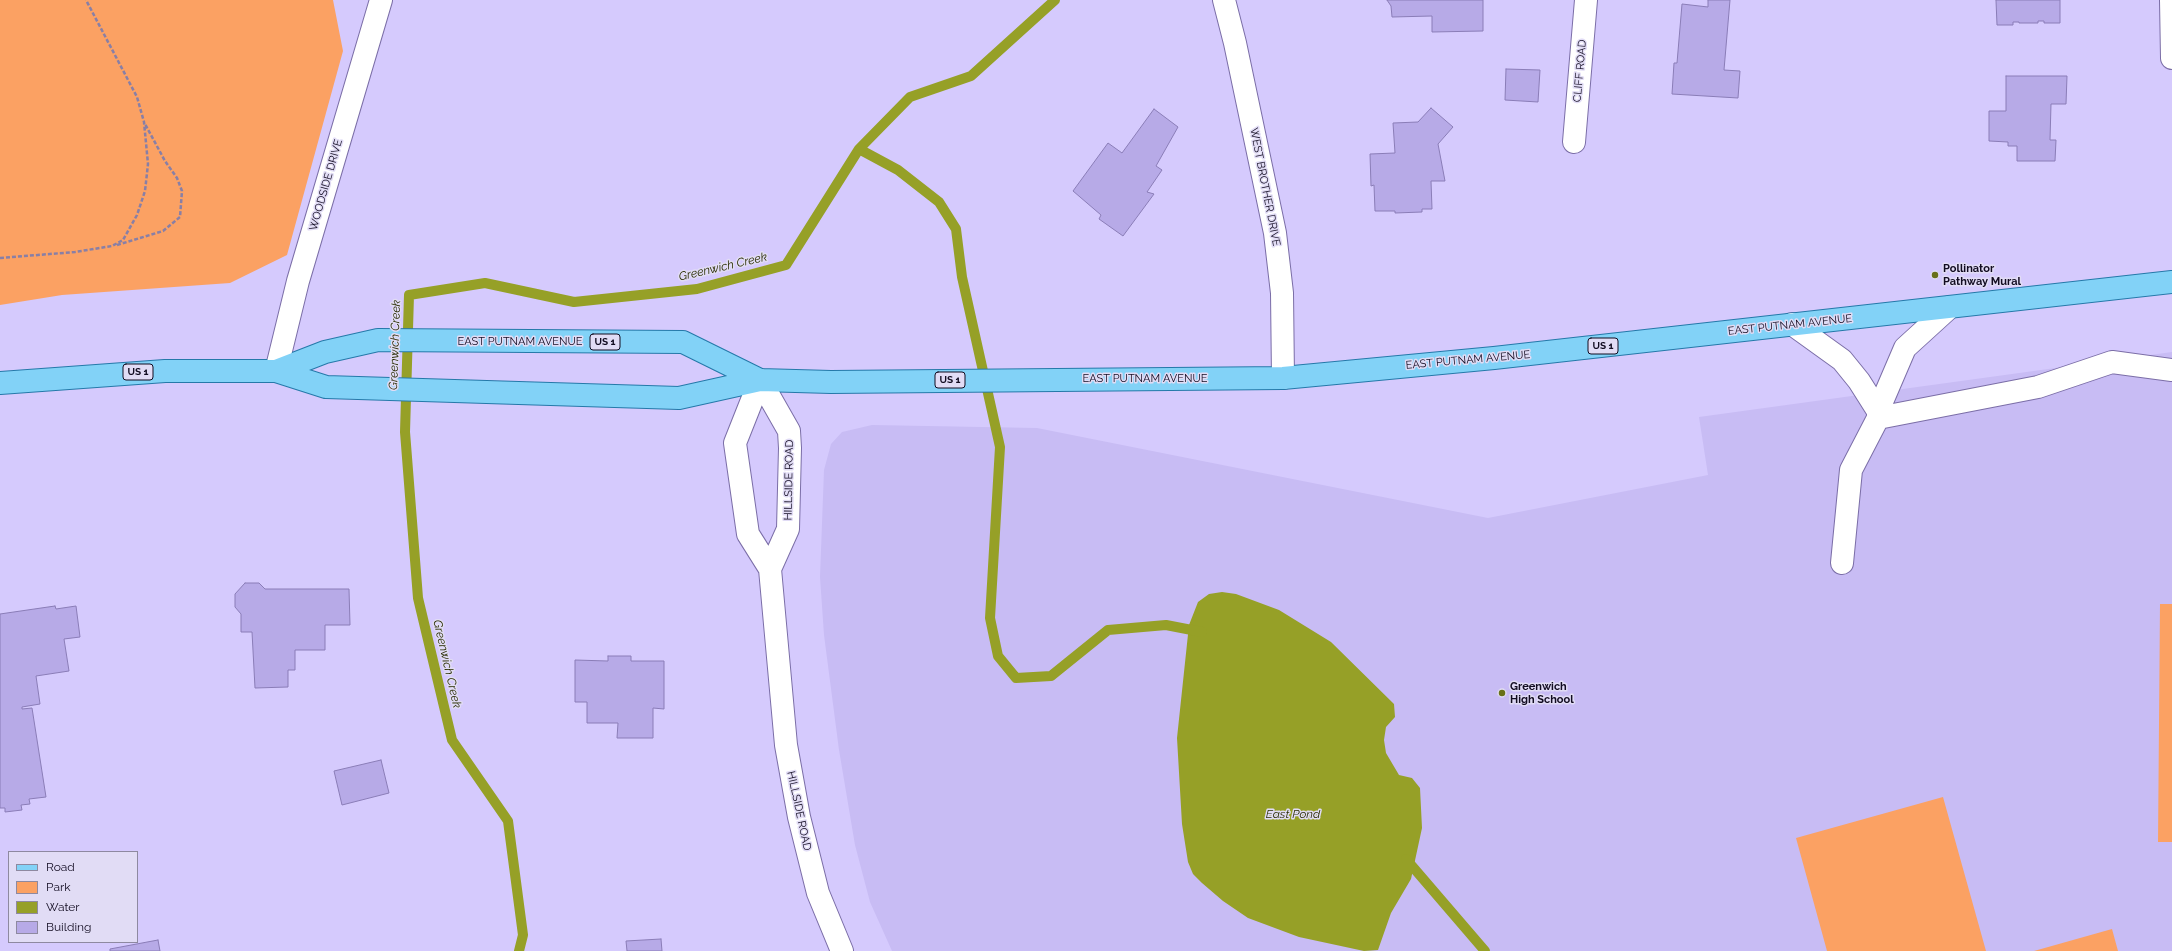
<!DOCTYPE html>
<style>
body{margin:0}
#map{position:relative;width:2172px;height:951px;overflow:hidden;background:#d5cafd;font-family:Raleway,sans-serif}
canvas{display:block}
.legend{position:absolute;left:8px;top:851px;width:130px;height:92px;box-sizing:border-box;background:#e1dcf5;border:1px solid #8e89a0;margin:0;padding:5px 7px;list-style:none;font-size:12px;color:#120c21}
.legend li{display:flex;align-items:center;gap:8px;height:20px}
.legend b{width:20px;border:1px solid #8e89a0}
</style>
<div id="map">
<canvas width="2172" height="951"></canvas>
<ul class="legend">
<li><b style="height:5px;background:#82d2f7"></b>Road</li>
<li><b style="height:11px;background:#fba163"></b>Park</li>
<li><b style="height:11px;background:#96a027"></b>Water</li>
<li><b style="height:11px;background:#b7aae7"></b>Building</li>
</ul>
</div>
<script>
const context = document.querySelector('canvas').getContext('2d');
context.lineJoin = 'round';
function fill(path, color) { context.fillStyle = color; context.fill(path, 'evenodd'); }
const toPath = rows => new Path2D(rows.map(r => 'M' + r).join(''));
function trace(path, color, width, dash) { context.strokeStyle = color; context.lineWidth = width; context.lineCap = dash ? 'butt' : 'round'; context.setLineDash(dash || []); context.stroke(path); }
function write(font, color, halo, rows, align = 'center') {
  context.font = font + ' Raleway,sans-serif'; context.lineWidth = 3; context.setLineDash([]); context.textBaseline = 'middle'; context.strokeStyle = halo; context.fillStyle = color; for (const [text, x, y, turn = 0] of rows) {
    context.save(); context.translate(x, y); context.rotate((+turn || 0) * Math.PI / 180); context.textAlign = isNaN(turn) ? turn : align; if (halo) context.strokeText(text, 0, 0); context.fillText(text, 0, 0); context.restore();
  }
}
fill(toPath([
 [2172,352,2172,951,892,951,870,902,855,845,839,750,824,635,820,577,824,470,831,444,842,432,872,425,1037,428,1488,518,1708,475,1699,417]
]), '#c8bcf4');
fill(toPath([
 [0,0,333,0,343,51,287,255,230,283,62,295,0,305],
 [2160,604,2172,604,2172,842,2158,842],
 [1943,797,1986,951,1827,951,1796,838],
 [2112,929,2118,951,2034,951]
]), '#fba163');
fill(toPath([
 [1222,592,1236,594,1279,610,1331,642,1394,704,1395,717,1386,727,1384,740,1386,753,1399,775,1412,778,1420,788,1422,828,1411,879,1391,913,1378,950,1364,951,1299,937,1248,918,1223,901,1202,883,1193,874,1188,862,1182,824,1177,738,1189,625,1198,602,1209,594]
]), '#96a027');
trace(toPath([
 [859,149,898,170,939,202,956,229,962,277,1000,447,990,618,998,656,1016,678,1051,676,1108,630,1166,625,1202,632],
 [1406,859,1485,951],
 [519,951,523,935,508,821,452,740,418,598,405,432,409,295,485,283,574,302,697,289,786,265,859,149,910,97,971,76,1055,0]
]), '#96a027', 10);
const building = toPath([
 [1387,0,1483,0,1483,31,1432,32,1432,16,1392,17,1391,6,1387,0],
 [1708,0,1730,0,1724,70,1740,71,1738,98,1672,94,1674,63,1677,63,1682,4,1708,7,1708,0],
 [1996,0,2060,0,2060,23,2044,23,2044,21,2038,21,2038,23,2019,23,2019,22,2013,22,2013,25,1997,25,1996,0],
 [1506,69,1540,70,1538,102,1505,100,1506,69],
 [2006,76,2067,76,2066,104,2051,104,2050,140,2056,140,2055,161,2017,161,2017,146,2008,146,2008,142,1989,141,1989,111,2006,111,2006,76],
 [1431,108,1453,127,1438,144,1445,181,1431,181,1432,209,1422,209,1422,212,1395,213,1395,211,1375,211,1374,185,1371,186,1370,154,1395,153,1393,123,1418,122,1431,108],
 [1154,109,1178,127,1156,166,1162,170,1147,192,1154,194,1123,236,1099,219,1101,215,1073,191,1108,143,1122,153,1154,109],
 [245,583,259,583,265,589,349,589,350,625,325,625,325,650,295,650,295,670,288,670,288,687,255,688,252,632,241,632,241,614,235,607,235,594,245,583],
 [55,606,56,609,76,606,80,637,64,639,69,671,36,676,40,704,22,707,22,709,32,708,46,797,29,799,30,804,21,805,22,810,5,812,5,808,0,808,0,614,55,606],
 [608,656,631,656,631,661,664,661,664,709,653,708,653,738,617,738,618,723,587,723,587,702,575,702,575,660,608,661,608,656],
 [381,760,389,793,342,805,334,771,381,760],
 [661,939,662,951,627,951,626,941,661,939],
 [158,940,160,951,110,951,110,949,158,940]
]);
fill(building, '#b7aae7');
trace(building, '#8a7db7', 1);
const minor = toPath([
 [1224,0,1235,43,1275,233,1282,293,1283,378],
 [2171,0,2172,58],
 [1574,142,1586,0],
 [1792,324,1842,360,1859,381,1878,411],
 [276,371,298,281,381,0],
 [760,380,735,443,748,534,770,569,786,745,799,817,818,893,842,951],
 [760,380,789,431,790,448,788,529,770,569],
 [1878,418,2038,387,2112,362,2172,370],
 [1842,563,1851,470,1878,418,1878,411,1905,348,1950,307]
]);
const major = toPath([
 [276,371,325,352,378,340,683,342,760,380],
 [0,383,165,371,276,371,326,387,679,398,760,380,831,382,1283,378,1494,358,2172,282]
]);
trace(minor, '#7b6ea7', 24);
trace(major, '#2579a9', 24);
trace(toPath([
 [117,245,163,231,180,217,182,191,177,178,165,161,145,124],
 [0,258,75,252,112,246,123,240,137,215,145,191,148,164,144,122,137,97,86,0]
]), '#887fa6', 2.5, [4, 2]);
trace(minor, '#fff', 22);
trace(major, '#82d2f7', 22);
for (const [x, y, r, color] of [
 [1935,275,4,"#697118"],
 [1502,693,4,"#697118"]
]) { const dot = new Path2D(); dot.arc(x, y, r, 0, 2 * Math.PI); context.fillStyle = color; context.fill(dot); trace(dot, '#e1dcf5', 1.5); }
for (const [x, y, w] of [
 [605,342,30],
 [1603,346,30],
 [138,372,30],
 [950,380,30]
]) { const box = new Path2D(); box.roundRect(x - w / 2, y - 8, w, 16, 3); context.fillStyle = '#e1dcf5'; context.fill(box); trace(box, '#120c21', 1); }
write('bold 10px', '#120c21', null, [
 ["US 1",605,342],
 ["US 1",1603,346],
 ["US 1",138,372],
 ["US 1",950,380]
]);
write('11px', '#120c21', '#e1dcf5', [
 ["CLIFF ROAD",1580,71,-85],
 ["WOODSIDE DRIVE",326,185,-74],
 ["WEST BROTHER DRIVE",1265,187,79],
 ["EAST PUTNAM AVENUE",1790,325,-6],
 ["EAST PUTNAM AVENUE",520,342],
 ["EAST PUTNAM AVENUE",1468,360,-5],
 ["EAST PUTNAM AVENUE",1145,379],
 ["HILLSIDE ROAD",789,480,-89],
 ["HILLSIDE ROAD",799,811,78]
]);
write('bold 11px', '#120c21', '#e1dcf5', [
 ["Pollinator",1943,269],
 ["Pathway Mural",1943,282],
 ["Greenwich",1510,687],
 ["High School",1510,700]
], 'left');
write('italic 12px', '#292c00', '#e1dcf5', [
 ["Greenwich Creek",723,267,-13],
 ["Greenwich Creek",395,345,-88],
 ["Greenwich Creek",447,664,77],
 ["East Pond",1293,814]
]);
</script>
